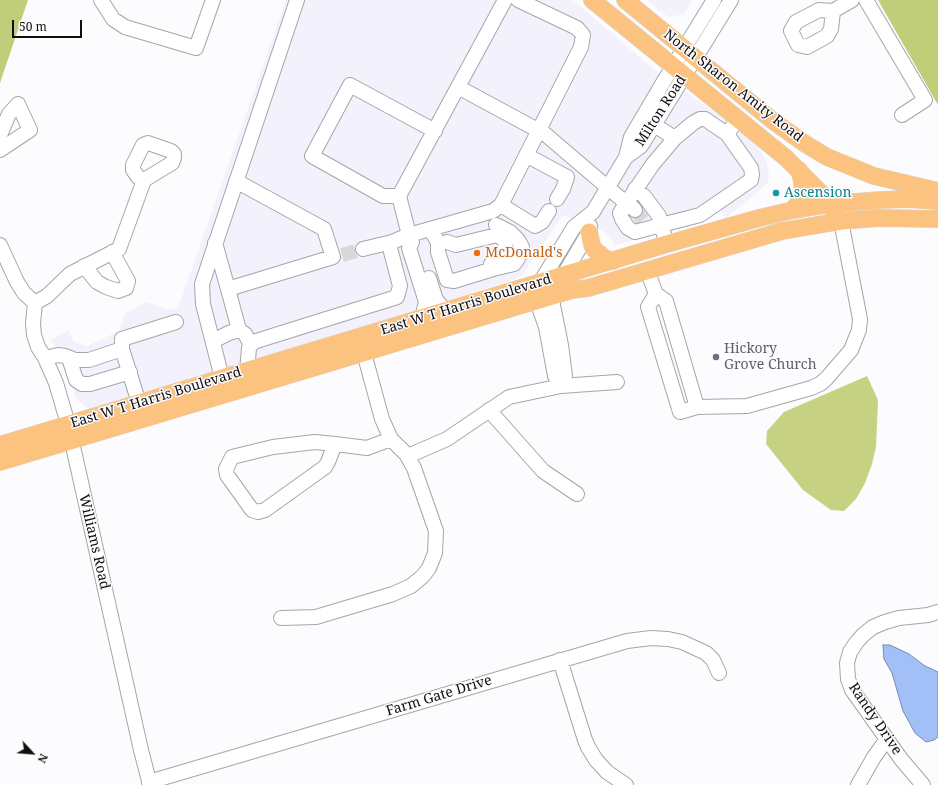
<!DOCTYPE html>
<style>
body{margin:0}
#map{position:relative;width:938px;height:785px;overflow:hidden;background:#fcfbfe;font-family:"Noto Serif",serif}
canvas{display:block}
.north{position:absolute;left:12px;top:733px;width:40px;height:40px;-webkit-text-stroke:3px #fcfbfe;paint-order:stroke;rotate:116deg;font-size:11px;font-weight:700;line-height:16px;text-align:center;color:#0f0f10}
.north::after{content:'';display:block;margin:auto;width:14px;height:18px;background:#0f0f10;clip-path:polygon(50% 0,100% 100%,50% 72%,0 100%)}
.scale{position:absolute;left:12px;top:20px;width:70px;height:18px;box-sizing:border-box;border:2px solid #0f0f10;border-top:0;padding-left:5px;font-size:12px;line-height:14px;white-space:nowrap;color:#0f0f10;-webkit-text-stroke:3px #fcfbfe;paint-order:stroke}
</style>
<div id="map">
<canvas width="938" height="785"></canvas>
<div class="north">N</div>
<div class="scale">50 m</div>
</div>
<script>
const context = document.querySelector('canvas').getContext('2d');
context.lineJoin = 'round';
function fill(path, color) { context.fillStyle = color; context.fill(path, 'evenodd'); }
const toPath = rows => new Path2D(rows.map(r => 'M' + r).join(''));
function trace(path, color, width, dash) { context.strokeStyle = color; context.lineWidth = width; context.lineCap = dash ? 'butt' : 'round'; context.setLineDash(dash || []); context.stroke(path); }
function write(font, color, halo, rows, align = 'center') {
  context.font = font + ' "Noto Serif",serif'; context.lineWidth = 3; context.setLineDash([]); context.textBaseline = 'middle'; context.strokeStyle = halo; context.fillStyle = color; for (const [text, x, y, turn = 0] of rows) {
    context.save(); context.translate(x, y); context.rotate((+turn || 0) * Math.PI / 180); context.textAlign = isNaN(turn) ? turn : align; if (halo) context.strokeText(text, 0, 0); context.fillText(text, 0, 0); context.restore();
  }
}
fill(toPath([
 [286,0,573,0,650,66,755,142,766,161,769,173,768,183,726,218,720,210,706,220,615,245,605,232,563,215,521,277,197,382,93,413,79,401,77,401,68,372,51,340,69,330,74,342,87,346,119,331,125,313,146,302,169,310,178,308],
 [647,0,692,0,684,14,668,17]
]), '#f3f1fc');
fill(toPath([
 [867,376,878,400,876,447,872,464,865,483,856,499,844,511,831,510,803,490,766,444,767,431,784,412]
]), '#c6d282');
fill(toPath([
 [0,0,28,0,0,83],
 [878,0,938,0,938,105]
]), '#c0cd79');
const water = toPath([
 [883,645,890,645,909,654,925,666,938,672,938,737,934,740,926,742,915,733,903,711,892,673,884,659,883,645]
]);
fill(water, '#a3bff8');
trace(water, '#778ab2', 1);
trace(toPath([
 [635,210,643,220],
 [342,255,363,249]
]), '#d8d8da', 14, [14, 7]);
const minor = toPath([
 [101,0,113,19,125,27,196,48,213,0],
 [866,0,925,100,902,115],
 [833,11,831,29,827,36,807,47,798,45,791,31,796,22,819,10,833,11,852,0],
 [458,87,545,134,620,198,627,202,653,164,675,138],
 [654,125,675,138,693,123,700,119,705,119,727,134],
 [0,135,9,114,18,104,30,130,0,150],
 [526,155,567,177,563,189,557,199],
 [626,157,641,146,731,0],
 [144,180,172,163,174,158,174,154,171,151,148,143,143,145,133,165,133,170,138,177,144,180,119,249,70,274,47,296,35,303,33,323,34,335,38,347,45,358,56,383,68,424,141,750,150,785],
 [399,196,383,196,312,156,350,85,435,131],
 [501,205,535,226,542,222,549,211],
 [635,210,627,202,620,213,622,219,628,228,635,232,661,225,659,216,644,196,635,189],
 [430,229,438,242,438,252,447,280,454,281,493,269,514,264,517,260,520,254,522,247,518,240,510,232,496,225],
 [447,242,456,245,497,235,505,240,506,258,491,264],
 [215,243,228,289,333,257,324,229,236,181],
 [667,244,661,225,700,215,751,180,752,174,751,168,727,134,738,119],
 [0,245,17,282,24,293,35,303],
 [363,249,392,242],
 [84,266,97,282,106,287,118,291,126,288,128,281,112,252],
 [647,270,656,294,666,301,697,407,747,406,811,388,820,384,826,379,851,350,859,330,860,319,841,221],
 [429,278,436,300,446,311],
 [228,289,239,330],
 [656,294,648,307,680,412,697,407],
 [422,318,426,302,409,248,412,242,409,235,493,211,501,205,581,47,583,35,577,28,518,0],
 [213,341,229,333,239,330,245,334,251,345],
 [45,358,58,355,65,356,75,360,89,360,122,349],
 [69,358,76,380,82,384,90,384,130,372],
 [222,378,203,304,202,284,297,0],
 [244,380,247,371,249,348,253,342,397,297,400,286,390,248,392,242,409,235,399,196,505,0],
 [561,386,555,376,546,327,540,310,538,300,540,283,574,227,593,212,626,157,631,137,664,81,714,0],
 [561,386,565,376,561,345,553,305,553,296,563,276,589,232,590,226],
 [139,403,122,349,122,339,176,322],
 [489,410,543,471,577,494],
 [315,442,335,444,328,462,325,467,265,510,258,512,252,510,227,475,226,469,232,457,273,447,315,442],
 [335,444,367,448,391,439],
 [408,456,447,439,509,397,561,386,617,382],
 [281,618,316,617,393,594,411,586,423,576,429,568,435,553,436,531,414,468,406,454,391,439,382,419,364,353],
 [560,660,585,740,588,747,596,760,607,772,626,785],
 [149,782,627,641,651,638,668,639,682,642,706,653,713,660,719,673],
 [858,785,874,757,887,739],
 [923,785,901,759,852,690,848,679,847,663,850,652,856,643,863,635,873,627,885,622,899,618,928,615,938,612]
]);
const major = toPath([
 [592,0,786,158,822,194,835,212],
 [625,0,773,121,804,143,827,157,874,176,938,191],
 [793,210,803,196,802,181,799,170],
 [589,232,592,246,596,251,606,259,613,261],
 [0,445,667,244,759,218,793,210,829,204,881,200,908,199,938,201],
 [0,462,572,290,588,288,782,231,841,221,879,218,938,219]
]);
trace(minor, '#a6a6a9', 16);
trace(major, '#d9d9d9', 18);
trace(minor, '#fff', 14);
trace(major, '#fcc380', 17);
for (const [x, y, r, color] of [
 [776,193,4,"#0f9aa8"],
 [477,253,4,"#e8710a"],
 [716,357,4,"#6b7280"]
]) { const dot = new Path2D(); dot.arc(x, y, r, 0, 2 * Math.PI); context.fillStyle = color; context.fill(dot); trace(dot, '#fcfbfe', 1.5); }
write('14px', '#0f0f10', '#fcfbfe', [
 ["North Sharon Amity Road",733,86,38],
 ["Milton Road",661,111,-57],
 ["East W T Harris Boulevard",466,305,-17],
 ["East W T Harris Boulevard",156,398,-17],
 ["Williams Road",94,542,77],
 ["Farm Gate Drive",439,696,-17],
 ["Randy Drive",875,719,56]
]);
write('14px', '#0d838f', '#fcfbfe', [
 ["Ascension",784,193]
], 'left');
write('14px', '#c56008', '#fcfbfe', [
 ["McDonald's",485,253]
], 'left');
write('14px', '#5b616d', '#fcfbfe', [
 ["Hickory",724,349],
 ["Grove Church",724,365]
], 'left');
</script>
